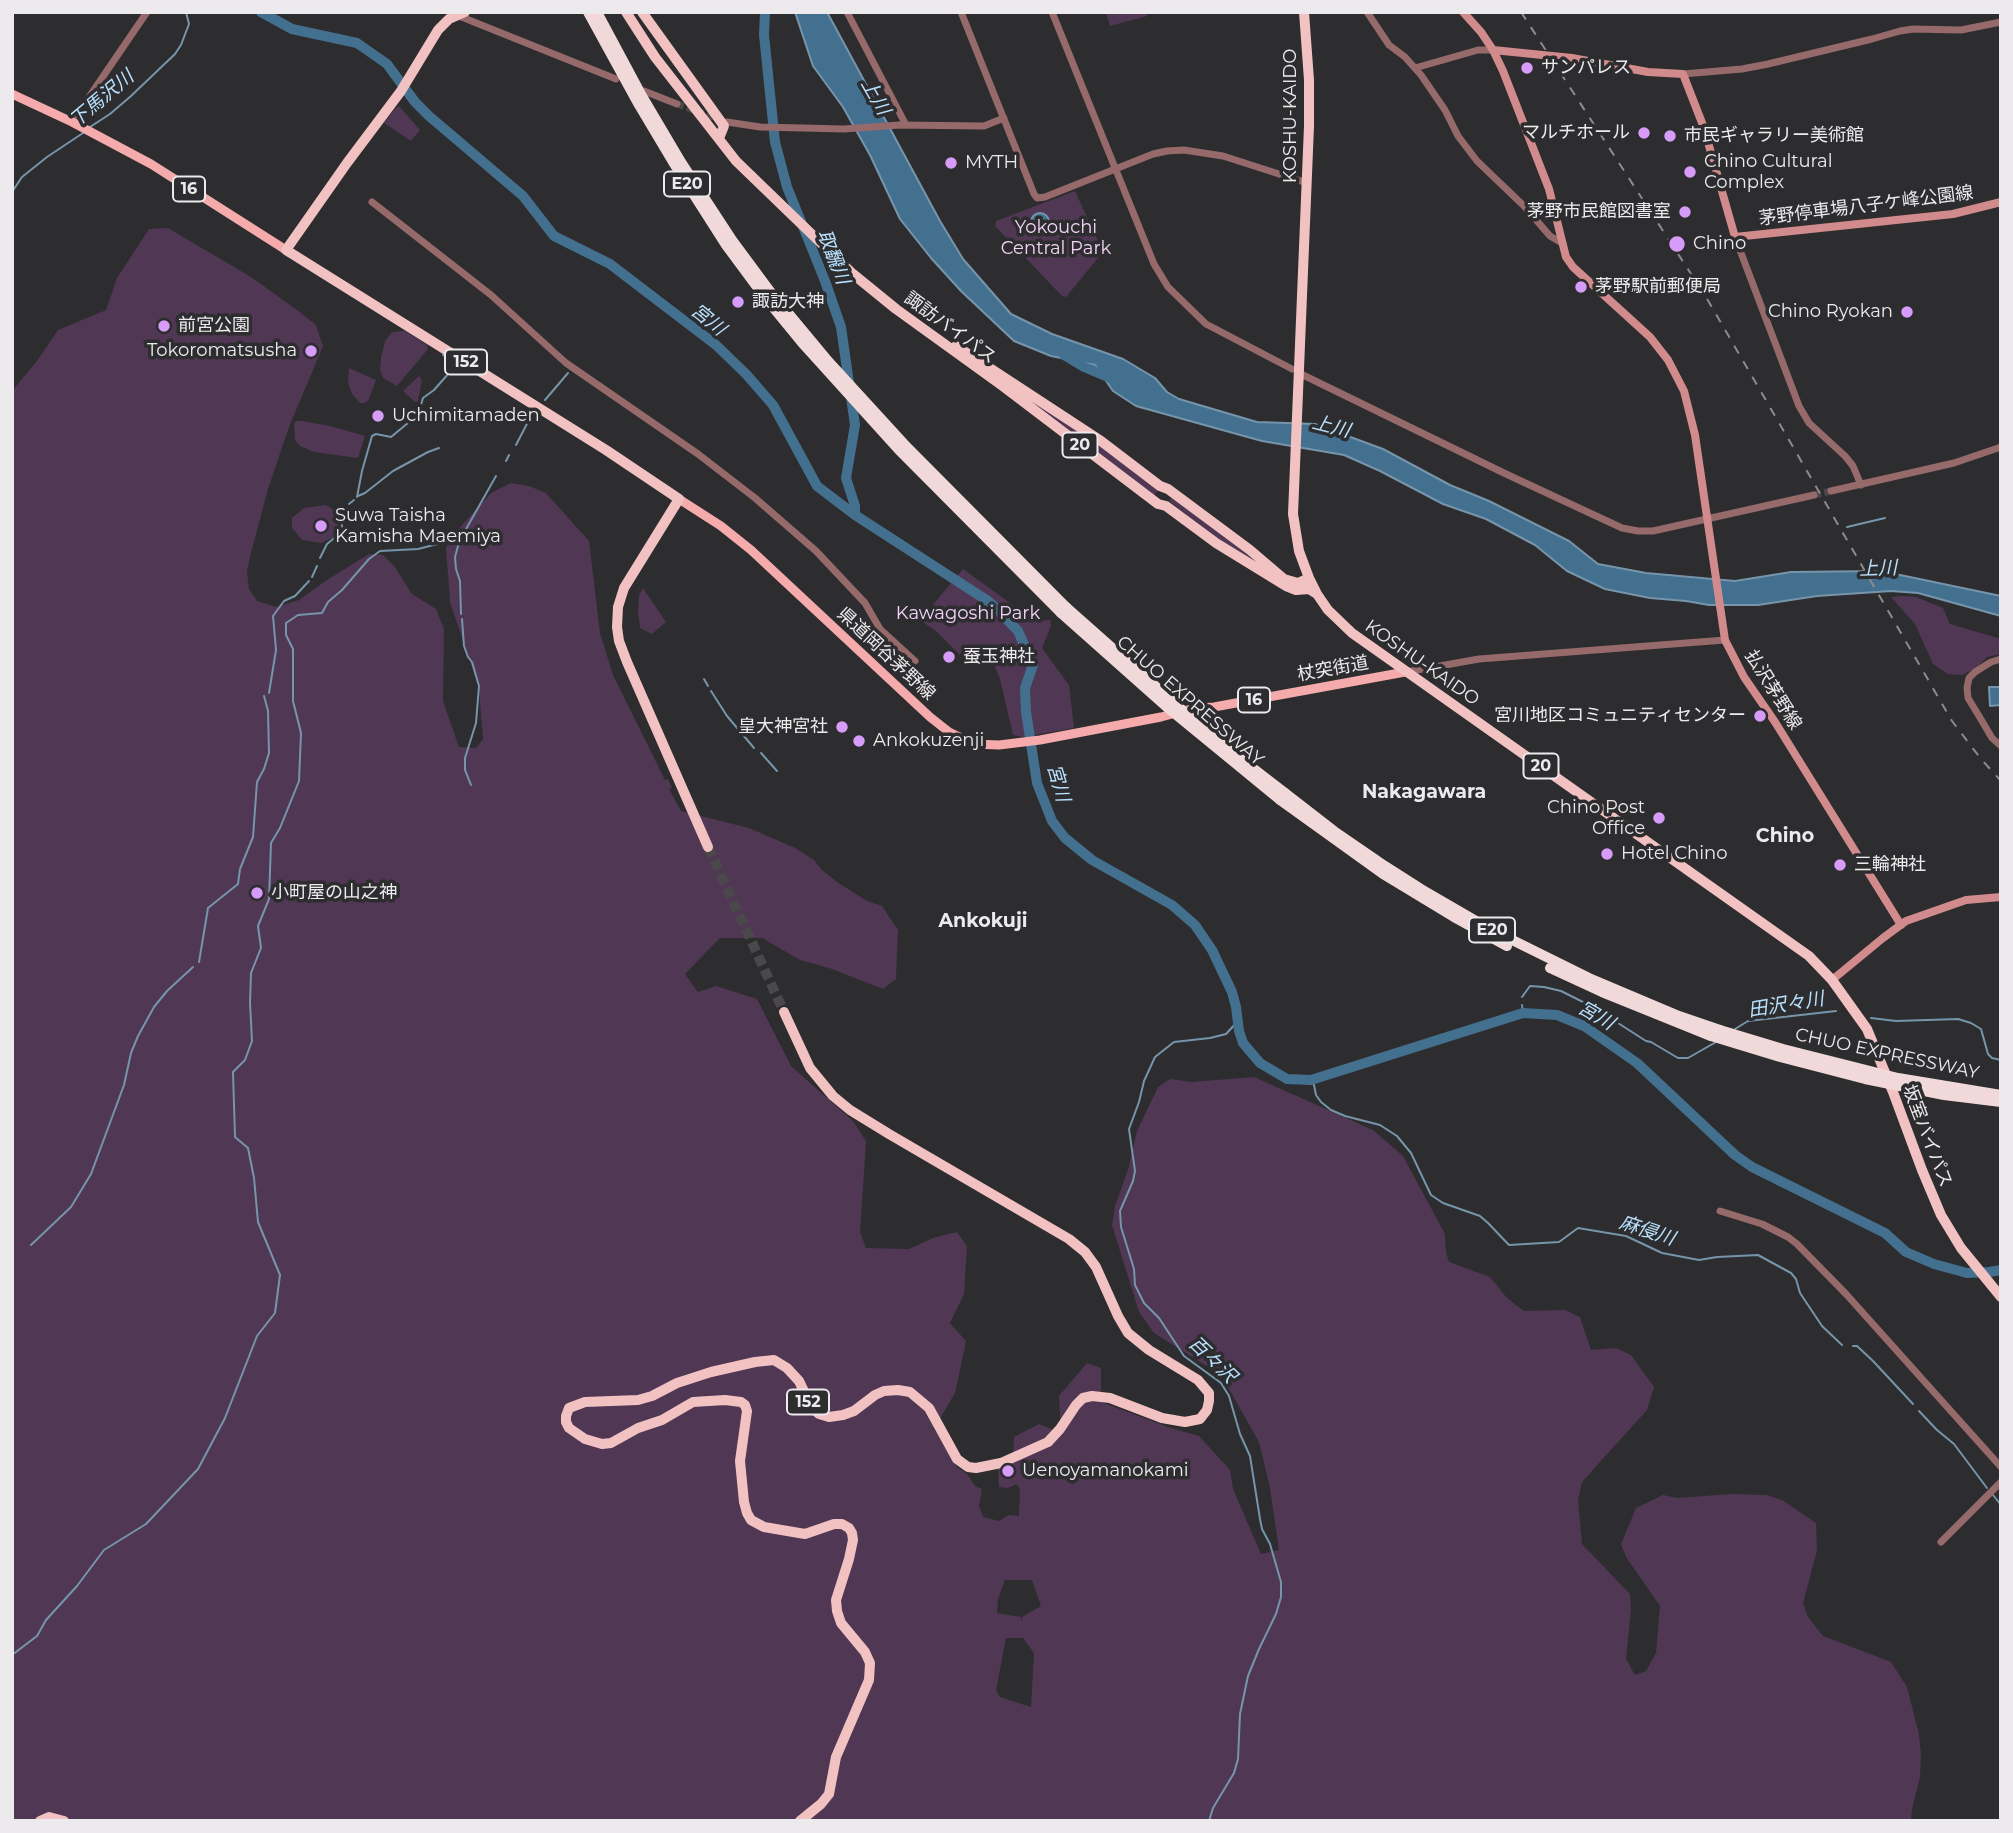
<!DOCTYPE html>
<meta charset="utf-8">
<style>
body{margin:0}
#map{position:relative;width:2013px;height:1833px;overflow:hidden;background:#2d2c2e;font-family:Montserrat,sans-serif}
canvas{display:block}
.frame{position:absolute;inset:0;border:14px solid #eceaec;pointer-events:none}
</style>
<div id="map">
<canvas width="2013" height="1833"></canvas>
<div class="frame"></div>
</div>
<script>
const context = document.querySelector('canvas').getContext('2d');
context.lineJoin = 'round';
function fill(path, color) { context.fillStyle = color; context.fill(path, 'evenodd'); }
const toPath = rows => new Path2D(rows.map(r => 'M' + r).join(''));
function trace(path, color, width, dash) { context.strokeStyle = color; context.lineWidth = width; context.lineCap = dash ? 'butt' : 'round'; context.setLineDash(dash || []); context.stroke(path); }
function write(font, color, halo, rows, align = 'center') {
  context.font = font + ' Montserrat,"Noto Sans JP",sans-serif'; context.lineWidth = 7; context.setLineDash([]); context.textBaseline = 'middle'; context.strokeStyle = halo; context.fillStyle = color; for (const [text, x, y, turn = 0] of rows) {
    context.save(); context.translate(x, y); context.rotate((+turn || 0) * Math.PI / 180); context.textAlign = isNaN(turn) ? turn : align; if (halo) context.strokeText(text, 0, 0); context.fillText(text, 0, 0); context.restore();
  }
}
fill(toPath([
 [1106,12,1149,12,1147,16,1110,26],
 [399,106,420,130,411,141,384,123,395,109],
 [1075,191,1103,252,1066,297,1062,296,995,226,996,221],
 [168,228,251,277,297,310,316,325,323,346,289,427,268,489,251,553,247,571,249,589,257,601,276,607,299,600,327,580,369,554,383,555,395,567,412,594,436,609,444,629,443,701,459,747,476,748,483,739,479,688,450,602,446,548,452,536,491,493,511,483,529,486,546,493,589,541,600,633,613,675,665,780,668,779,672,788,669,789,681,811,749,828,795,848,814,860,821,869,837,882,867,901,882,906,898,930,896,979,883,989,832,969,800,960,762,938,720,938,685,974,698,992,716,986,757,999,791,1066,853,1121,866,1141,860,1232,866,1248,909,1249,933,1238,957,1232,967,1246,964,1294,950,1323,966,1341,955,1393,934,1429,945,1443,957,1467,967,1474,975,1486,982,1489,979,1506,983,1517,999,1521,1009,1515,1019,1516,1020,1490,1017,1484,1008,1488,999,1487,998,1469,1013,1463,1014,1437,1039,1424,1061,1433,1059,1396,1087,1363,1101,1368,1101,1402,1171,1428,1199,1436,1230,1470,1233,1489,1261,1554,1279,1550,1270,1488,1259,1442,1221,1375,1154,1333,1139,1312,1112,1225,1115,1206,1128,1170,1137,1131,1158,1087,1170,1079,1192,1082,1254,1077,1373,1130,1403,1156,1445,1234,1446,1252,1449,1262,1490,1277,1507,1298,1524,1311,1565,1310,1580,1317,1591,1350,1616,1348,1631,1355,1654,1387,1647,1410,1582,1482,1578,1500,1582,1544,1630,1594,1631,1610,1626,1659,1635,1675,1646,1671,1656,1653,1660,1606,1626,1557,1621,1544,1636,1508,1663,1495,1677,1498,1732,1494,1766,1495,1782,1500,1816,1523,1817,1551,1803,1603,1808,1617,1823,1636,1891,1662,1907,1687,1919,1734,1921,1754,1920,1777,1912,1809,1911,1821,12,1821,12,391,37,361,58,330,106,310,117,278,149,229],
 [1005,1580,1032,1580,1041,1606,1022,1617,1022,1623,1021,1617,997,1613,998,1599],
 [1006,1638,1023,1638,1034,1653,1031,1707,1000,1697,996,1690],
 [405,331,427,345,428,349,397,386,383,378,380,370,381,358,385,341,392,332],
 [967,357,1098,442,1137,475,1158,490,1153,497],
 [349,368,376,380,369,399,365,403,360,403,352,394,348,383],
 [419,376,422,380,418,401,415,402,403,391],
 [296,421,302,421,330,426,365,436,358,458,314,452,300,446,295,440,294,424],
 [1173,495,1275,575,1232,550,1169,501],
 [325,505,337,511,339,528,336,536,321,543,302,540,292,528,292,518,304,508],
 [963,569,1035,621,1050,620,1051,626,1042,648,1069,685,1074,728,1022,737,1013,735,1000,679,990,655,985,648,982,649,980,648,965,660,937,632,920,620],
 [643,588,666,622,652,634,640,628,638,611,639,595],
 [1902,596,1916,597,1943,608,1950,624,2001,639,2001,654,1987,657,1977,667,1963,675,1948,674,1933,664,1915,624,1891,597]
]), '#503754');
const water = toPath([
 [795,12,827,12,940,221,963,259,1011,314,1052,334,1123,359,1155,378,1167,392,1179,399,1257,422,1315,424,1383,449,1450,485,1489,501,1569,541,1598,564,1646,573,1735,581,1791,572,1881,571,2001,596,2001,616,1918,593,1891,591,1817,596,1758,605,1709,605,1686,601,1650,598,1605,589,1567,571,1535,545,1486,519,1443,504,1380,471,1344,455,1262,441,1136,406,1113,391,1095,365,1051,356,1014,341,961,291,931,258,900,219,870,155,843,107,813,66,795,12],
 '1031 222a9 9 0 1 1 18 0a9 9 0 1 1-18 0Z',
 [1989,687,2001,687,2001,705,1990,706,1989,687]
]);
fill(water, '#44708f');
trace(water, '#7695ab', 2);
trace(toPath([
 [90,127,110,114,131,96,175,54,181,45,189,24,186,12],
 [12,192,22,177,47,157,83,133],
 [545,400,568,373],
 [421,405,423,398,434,390,449,373,449,359,443,355],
 [516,445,531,416],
 [506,461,509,455],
 [358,496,365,493,393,471,428,452,439,448],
 [357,497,362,471,372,436,376,434,391,437,420,413],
 [349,504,354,500],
 [1847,527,1885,518],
 [460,539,455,557,456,569,460,581,461,614],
 [320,558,327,544,339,534,342,527,341,515],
 [312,577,317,566],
 [462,619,464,646,468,657,472,662,479,686,476,723,465,758,465,770,471,785],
 [704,679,708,686],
 [711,691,727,716,754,748],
 [269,693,276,650,273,616,284,601,295,596,309,581],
 [761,753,777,771],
 [199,962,208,908,238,884,240,869,253,837,257,782,264,769,269,753,268,711,264,696],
 [1522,997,1530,986,1544,987,1561,991,1593,1007,1646,1041,1651,1042,1678,1058,1688,1058,1716,1042],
 [1522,1005,1523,1013],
 [1871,1018,1896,1021,1958,1019,1971,1023,1981,1029,1988,1054,1992,1058,2001,1060],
 [1735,1029,1748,1021,1836,1011],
 [1311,1080,1314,1085,1316,1095,1321,1102,1331,1110,1345,1116,1380,1125,1397,1136,1411,1153,1431,1195,1443,1203,1480,1216,1488,1223,1509,1245,1559,1242,1578,1228,1626,1236,1662,1253,1699,1260,1717,1257,1758,1255,1791,1273,1796,1279,1800,1293,1822,1326,1842,1345],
 [31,1245,71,1207,91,1174,124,1085,131,1053,138,1036,154,1007,167,991,193,967],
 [1853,1346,1857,1346,1873,1361,1913,1404],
 [1919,1411,1937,1430,1954,1444,1987,1488],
 [1993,1495,2001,1505],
 [12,1655,37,1636,46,1620,77,1586,104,1550,146,1524,198,1469,225,1418,257,1336,275,1313,280,1275,258,1222,254,1178,248,1148,235,1137,233,1072,245,1060,252,1041,250,1003,251,973,261,948,258,926,269,899,271,843,280,828,299,781,301,733,293,701,293,649,286,635,286,623,298,615,322,613,328,602,342,590,369,559,380,551,418,549,461,538,496,476],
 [1209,1821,1213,1808,1234,1773,1238,1759,1240,1714,1248,1676,1259,1649,1276,1614,1281,1597,1281,1582,1270,1544,1262,1529,1260,1519,1250,1456,1240,1434,1229,1396,1221,1383,1184,1356,1159,1318,1144,1303,1135,1285,1134,1269,1121,1227,1120,1211,1133,1181,1135,1171,1129,1129,1139,1102,1144,1081,1155,1057,1174,1042,1210,1038,1226,1034,1238,1021]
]), '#7695ab', 2);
trace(toPath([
 [261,12,292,29,357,43,387,64,415,102,429,116,523,196,554,236,610,264,627,277,716,345,746,374,773,405,817,486,855,515,988,601,998,610,1018,631,1033,665,1025,688,1026,712,1037,783,1052,821,1065,838,1092,860,1172,905,1195,925,1212,950,1232,992,1236,1007,1239,1031,1243,1043,1260,1063,1287,1079,1311,1080,1523,1013,1557,1015,1584,1026,1637,1063,1735,1155,1752,1167,1885,1233,1906,1252,1934,1264,1967,1273,1989,1272,2001,1270],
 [765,12,764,35,775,142,787,187,825,281,841,327,855,425,846,478,855,506,855,515],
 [1064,355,1084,367,1110,378]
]), '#44708f', 10);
trace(toPath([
 [677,104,719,119],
 [1814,495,1831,491]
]), '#4a484a', 7, [7, 3.5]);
trace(toPath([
 [708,847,784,1012]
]), '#4a484a', 10, [10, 5]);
trace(toPath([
 [449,12,616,79],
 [847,12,906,125],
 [961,12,1034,194,1037,198,1045,197,1153,154,1167,151,1184,150,1223,156,1307,183],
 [1052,12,1154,264,1168,287,1206,324,1292,369],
 [1367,12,1389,45,1405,57,1421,75,1445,110,1458,136,1477,161,1524,206,1550,236,1562,243],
 [1415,68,1478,50,1493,50],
 [1683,74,1742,69,1768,64,1872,39,1900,31,1913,29,1961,30,2001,22],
 [644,91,677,104],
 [72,122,147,12],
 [727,122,760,127,844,129,899,125,984,126,1004,118],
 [372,202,491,295,566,363,698,454,755,498,816,551,865,603,880,629,915,661],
 [1735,237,1799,406,1809,423,1845,456,1853,466,1861,485],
 [1303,375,1506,474,1622,528,1638,531,1653,531,1814,495],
 [1831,491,1954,463,2001,447],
 [2001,659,1991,662,1975,672,1969,678,1967,688,1968,698,1979,716,1992,738,2001,746],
 [1406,672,1479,659,1725,640],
 [1720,1211,1762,1224,1788,1237,1797,1244,1846,1294,2001,1467],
 [1941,1542,2001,1482]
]), '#96696a', 7);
trace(toPath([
 [1463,12,1481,32,1493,50,1503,71,1549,189,1566,257,1573,267,1650,337,1668,360,1684,391,1695,435,1725,640,1744,677,1775,722,1901,925],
 [1493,50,1572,58,1648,72,1683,74,1704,128,1735,237,1953,214,2001,202],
 [1832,980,1883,938,1906,921,1966,900,2001,897]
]), '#d28b8c', 8);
trace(toPath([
 [12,94,72,122,151,164,286,250],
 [679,499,721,526,751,550,930,717,949,732,974,744,999,745,1040,740,1161,717,1195,708,1214,707,1405,672]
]), '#f5abac', 9);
trace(toPath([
 [465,12,449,19,438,30,401,91,347,163,286,250,606,450,679,499,624,588,618,607,617,627,619,641,627,662,708,847],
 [626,12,655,57,736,161,853,274,896,309,1004,387,1158,504,1166,506,1216,543,1286,586,1296,590,1309,589,1317,594],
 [642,12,724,126,720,136],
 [1304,12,1309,80,1309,126,1293,514,1299,551,1309,578,1317,594,1328,610,1352,633,1809,956,1832,980,1867,1029,1893,1092,1922,1170,1941,1215,1961,1248,2001,1297],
 [956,346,1101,441,1160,486,1168,489,1250,550,1284,579,1298,583,1309,578],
 [784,1012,810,1068,833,1096,850,1110,889,1134,1069,1239,1085,1252,1096,1267,1118,1316,1128,1333,1149,1350,1198,1380,1209,1393,1209,1401,1207,1410,1200,1419,1185,1422,1162,1418,1110,1398,1092,1396,1083,1398,1076,1405,1060,1429,1048,1442,1001,1463,976,1468,968,1467,957,1459,929,1408,910,1392,898,1390,884,1391,875,1395,854,1411,843,1415,829,1417,819,1414,812,1408,799,1381,787,1368,774,1360,755,1362,711,1372,677,1383,652,1396,638,1400,585,1402,569,1408,566,1416,566,1422,569,1428,585,1439,602,1444,611,1443,638,1428,662,1420,693,1402,725,1400,741,1402,745,1405,747,1411,740,1461,744,1502,747,1513,751,1520,764,1527,805,1534,834,1524,842,1524,849,1528,852,1533,853,1540,849,1559,836,1600,837,1611,841,1623,865,1652,870,1663,869,1680,836,1757,829,1794,821,1804,800,1821],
 [40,1821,49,1817,64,1821]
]), '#f2c2c2', 10);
trace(toPath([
 [588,12,639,105,673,162,726,245,763,295,804,345,898,449,1061,613],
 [597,12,642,96,681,162,732,240,769,290,828,361,904,444,1066,607],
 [1285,793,1334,831,1385,866,1421,889,1490,929,1589,978,1679,1016,1720,1030],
 [1280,800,1383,874,1454,917,1507,946],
 [1550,968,1602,992,1711,1036]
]), '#f0d9d8', 10);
trace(toPath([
 [1521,12,1706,297,1952,721,1981,759,2001,781]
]), '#8d8b8d', 2, [9, 9]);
trace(toPath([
 [1066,607,1215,739,1285,793],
 [1061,613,1169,709,1280,800],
 [1720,1030,1783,1049,1898,1078,2001,1095],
 [1711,1036,1780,1057,1865,1079,1944,1095,2001,1102]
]), '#f0d9d8', 10);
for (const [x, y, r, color] of [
 [1527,68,7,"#d79bf9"],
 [1644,133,7,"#d79bf9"],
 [1670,136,7,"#d79bf9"],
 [951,163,7,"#d79bf9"],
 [1690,172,7,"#d79bf9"],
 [1685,212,7,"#d79bf9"],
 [1677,244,9,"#d79bf9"],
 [1581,287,7,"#d79bf9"],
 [738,302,7,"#d79bf9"],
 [1907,312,7,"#d79bf9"],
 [164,326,7,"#d79bf9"],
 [311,351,7,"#d79bf9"],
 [378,416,7,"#d79bf9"],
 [321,526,7,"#d79bf9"],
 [949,657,7,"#d79bf9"],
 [1760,716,7,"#d79bf9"],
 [842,727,7,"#d79bf9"],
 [859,741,7,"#d79bf9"],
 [1659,818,7,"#d79bf9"],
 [1607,854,7,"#d79bf9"],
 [1840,865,7,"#d79bf9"],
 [257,893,7,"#d79bf9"],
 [1008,1471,7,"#d79bf9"]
]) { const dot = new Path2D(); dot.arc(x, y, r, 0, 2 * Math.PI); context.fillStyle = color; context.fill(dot); trace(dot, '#2d2c2e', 2.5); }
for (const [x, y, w] of [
 [687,184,46],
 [189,189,32],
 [466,362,42],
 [1080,445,35],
 [1254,700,32],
 [1541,766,35],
 [1492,930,46],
 [808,1402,42]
]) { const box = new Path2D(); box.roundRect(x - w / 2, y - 12.5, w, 25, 5); context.fillStyle = '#2d2c2e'; context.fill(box); trace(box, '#eceaec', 2); }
write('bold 16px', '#eceaec', null, [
 ["E20",687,184],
 ["16",189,189],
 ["152",466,362],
 ["20",1080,445],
 ["16",1254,700],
 ["20",1541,766],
 ["E20",1492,930],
 ["152",808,1402]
]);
write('18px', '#eceaec', '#2d2c2e', [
 ["サンパレス",1541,68],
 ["マルチホール",1630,133,"right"],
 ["市民ギャラリー美術館",1684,136],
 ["Chino Cultural",1704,162],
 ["Complex",1704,183],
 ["MYTH",965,163],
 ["茅野市民館図書室",1671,212,"right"],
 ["Chino",1693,244],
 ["茅野駅前郵便局",1595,287],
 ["諏訪大神",752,302],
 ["Chino Ryokan",1893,312,"right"],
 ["前宮公園",178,326],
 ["Tokoromatsusha",297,351,"right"],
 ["Uchimitamaden",392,416],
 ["Suwa Taisha",335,516],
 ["Kamisha Maemiya",335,537],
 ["蚕玉神社",963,657],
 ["宮川地区コミュニティセンター",1746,716,"right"],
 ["皇大神宮社",828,727,"right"],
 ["Ankokuzenji",873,741],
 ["Chino Post",1645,808,"right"],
 ["Office",1645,829,"right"],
 ["Hotel Chino",1621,854],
 ["三輪神社",1854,865],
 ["小町屋の山之神",271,893],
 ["Uenoyamanokami",1022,1471]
], 'left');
write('18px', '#eceaec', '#2d2c2e', [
 ["KOSHU-KAIDO",1291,116,-90],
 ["茅野停車場八子ケ峰公園線",1866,206,-7],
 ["諏訪バイパス",950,328,36],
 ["県道岡谷茅野線",886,654,43],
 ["KOSHU-KAIDO",1422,663,35],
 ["杖突街道",1333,669,-10],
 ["払沢茅野線",1773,690,58],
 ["CHUO EXPRESSWAY",1190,701,41],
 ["CHUO EXPRESSWAY",1887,1054,12],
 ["坂室バイパス",1927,1136,69]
]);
write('18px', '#f4d4f9', '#2d2c2e', [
 ["Yokouchi",1056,228],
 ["Central Park",1056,249],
 ["Kawagoshi Park",968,614]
]);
write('italic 19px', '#b8e1ff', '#2d2c2e', [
 ["上川",875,97,60],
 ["下馬沢川",102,99,-40],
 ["取飜川",833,257,69],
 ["宮川",708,320,39],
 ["上川",1331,427,14],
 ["上川",1878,569,-2],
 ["宮川",1058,783,74],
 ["田沢々川",1786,1005,-9],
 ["宮川",1596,1016,30],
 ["麻侵川",1647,1231,18],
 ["百々沢",1212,1360,44]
]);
write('bold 19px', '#eceaec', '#2d2c2e', [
 ["Nakagawara",1424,792],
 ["Chino",1785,836],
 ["Ankokuji",983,921]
]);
</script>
